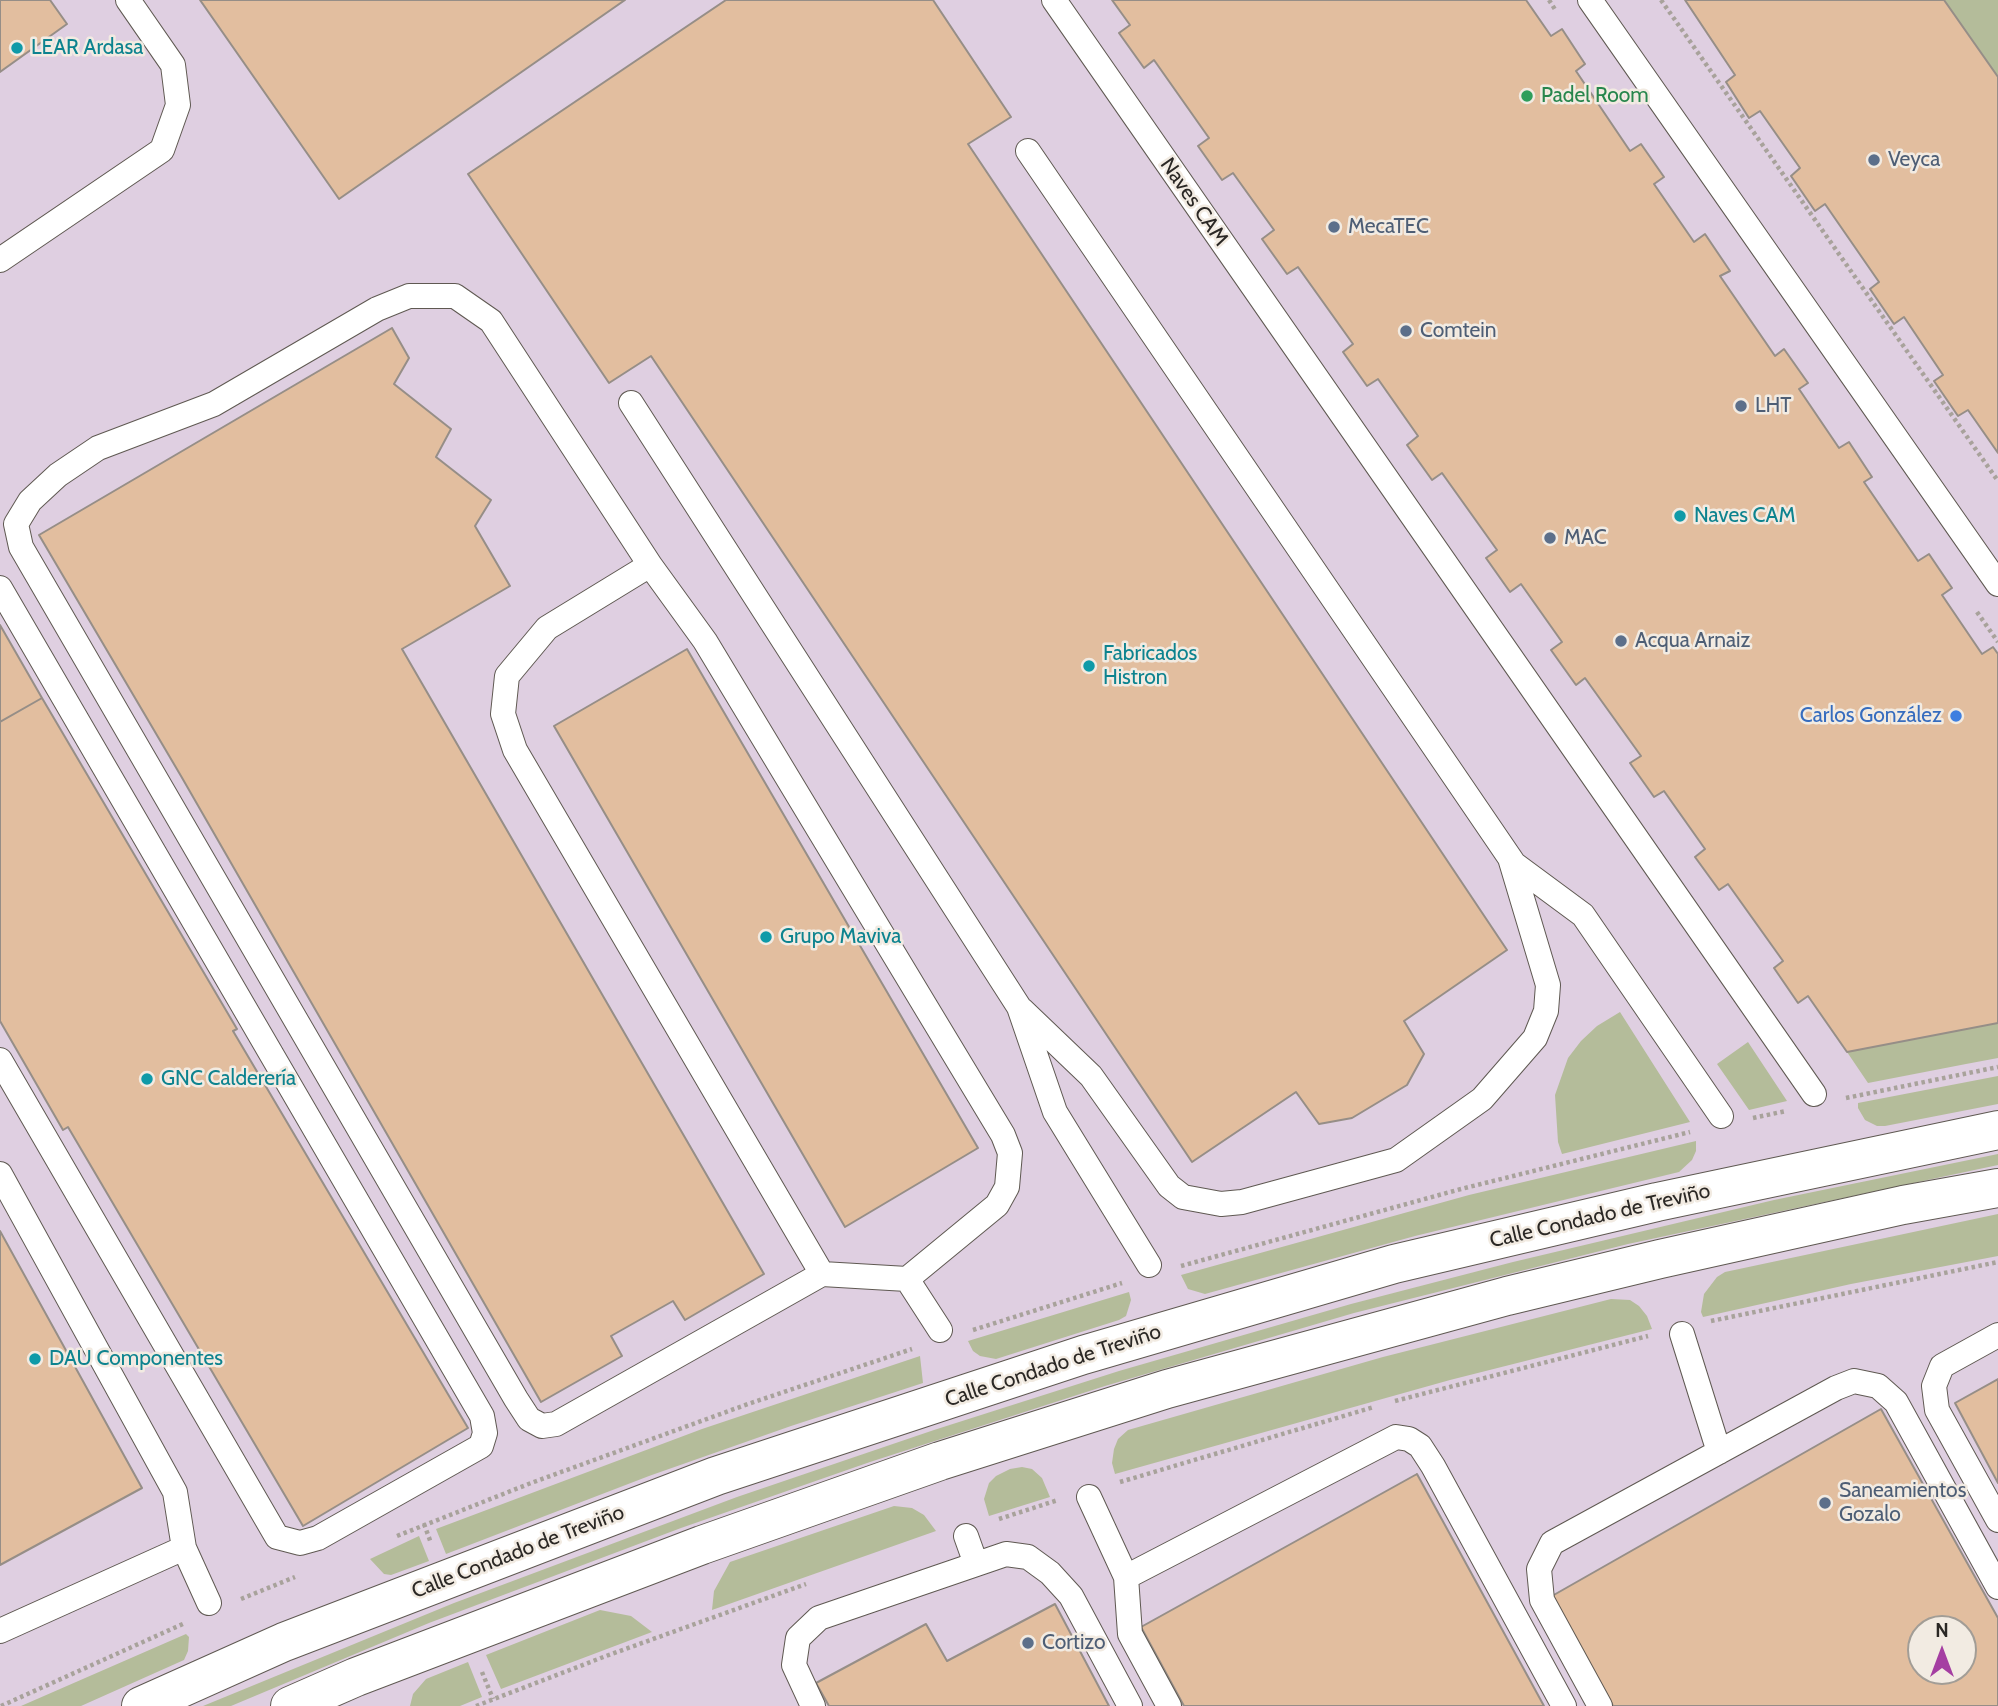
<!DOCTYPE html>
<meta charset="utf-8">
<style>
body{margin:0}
#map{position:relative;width:1998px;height:1706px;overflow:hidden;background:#e5ded5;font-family:Cabin,sans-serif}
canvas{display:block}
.north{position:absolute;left:1907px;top:1615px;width:70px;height:70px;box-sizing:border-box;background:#f2ebe2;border:2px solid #a29d96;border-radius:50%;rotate:0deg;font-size:19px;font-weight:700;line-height:28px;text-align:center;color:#2b2825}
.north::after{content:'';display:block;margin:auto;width:24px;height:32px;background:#a53ea2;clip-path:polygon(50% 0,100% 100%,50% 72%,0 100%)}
</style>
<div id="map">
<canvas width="1998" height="1706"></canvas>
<div class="north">N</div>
</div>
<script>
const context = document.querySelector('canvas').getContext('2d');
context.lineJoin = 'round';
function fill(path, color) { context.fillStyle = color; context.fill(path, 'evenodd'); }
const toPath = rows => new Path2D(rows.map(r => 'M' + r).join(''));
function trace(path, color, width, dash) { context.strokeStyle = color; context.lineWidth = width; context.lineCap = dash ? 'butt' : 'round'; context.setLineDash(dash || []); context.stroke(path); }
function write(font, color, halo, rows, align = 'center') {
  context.font = font + ' Cabin,sans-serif'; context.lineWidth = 5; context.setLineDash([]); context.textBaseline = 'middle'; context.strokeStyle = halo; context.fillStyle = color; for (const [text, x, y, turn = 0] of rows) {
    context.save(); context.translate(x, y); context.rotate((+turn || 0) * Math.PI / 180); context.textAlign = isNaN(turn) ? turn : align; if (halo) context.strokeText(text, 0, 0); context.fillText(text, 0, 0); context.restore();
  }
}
fill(toPath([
 [0,0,1998,0,1998,1706,0,1706],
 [1921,1629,1963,1629,1963,1671,1921,1671]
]), '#dfcfe1');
fill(toPath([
 [1944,0,1998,0,1998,77],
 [1620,1012,1690,1122,1562,1154,1558,1142,1555,1095,1568,1058,1581,1041,1597,1026],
 [1998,1023,1998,1058,1966,1064,1868,1083,1847,1052],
 [1748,1042,1787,1101,1749,1110,1717,1064],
 [1998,1076,1998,1104,1885,1126,1877,1126,1865,1120,1858,1108,1858,1103],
 [1696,1141,1696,1151,1692,1160,1679,1172,1415,1236,1205,1294,1188,1289,1181,1275,1469,1195],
 [1998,1154,1998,1165,1628,1244,1354,1313,1105,1386,870,1462,681,1528,429,1623,231,1706,203,1706,454,1603,737,1497,934,1430,1119,1371,1351,1304,1513,1262,1774,1200],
 [1998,1214,1998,1256,1851,1284,1703,1317,1701,1312,1704,1294,1717,1277,1725,1272],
 [1129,1292,1131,1300,1126,1316,1119,1320,996,1359,980,1356,973,1351,968,1341],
 [1611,1299,1630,1300,1639,1306,1647,1316,1652,1329,1450,1380,1115,1474,1112,1463,1114,1449,1118,1439,1128,1430,1383,1357],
 [920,1356,923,1383,791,1426,649,1476,446,1554,436,1529,702,1429],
 [1022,1467,1032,1469,1042,1478,1050,1497,989,1516,984,1499,989,1483,996,1476,1010,1469],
 [894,1506,912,1508,924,1515,936,1531,712,1610,714,1591,730,1562],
 [419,1536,429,1561,391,1575,384,1574,370,1559],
 [600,1610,631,1616,652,1632,501,1689,486,1655],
 [186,1634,189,1637,188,1651,184,1660,81,1706,21,1706],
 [468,1662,482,1697,460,1706,410,1706,413,1694,426,1679]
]), '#b4bc9a');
const building = toPath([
 [0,0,50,0,67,24,0,72,0,0],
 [200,0,625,0,339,199,200,0],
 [726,0,933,0,1011,117,968,144,1507,950,1404,1021,1424,1054,1407,1085,1352,1118,1319,1124,1296,1092,1192,1162,651,356,609,383,468,174,726,0],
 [1112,0,1526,0,1551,36,1562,29,1585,64,1576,71,1630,151,1641,144,1664,177,1654,184,1694,242,1705,234,1730,271,1720,276,1775,356,1784,349,1808,383,1799,389,1839,448,1849,442,1872,477,1864,482,1918,561,1929,554,1952,588,1942,595,1982,654,1993,647,1998,654,1998,1023,1847,1052,1808,996,1798,1003,1774,968,1783,961,1728,884,1719,890,1695,857,1705,849,1664,791,1654,797,1630,763,1641,756,1585,678,1576,685,1551,650,1562,642,1521,584,1510,592,1486,558,1497,550,1442,473,1432,480,1407,445,1418,436,1378,379,1367,386,1343,352,1353,344,1298,267,1287,274,1262,239,1274,230,1233,173,1222,180,1198,146,1209,138,1154,60,1144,68,1119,33,1130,25,1112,0],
 [1685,0,1944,0,1998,77,1998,453,1968,410,1958,416,1934,381,1943,375,1904,317,1894,324,1870,289,1879,282,1825,204,1815,211,1791,176,1800,168,1760,111,1749,118,1726,82,1735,75,1685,0],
 [392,328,409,358,394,384,451,429,436,457,491,500,475,526,510,586,402,649,764,1274,685,1320,673,1301,611,1336,622,1356,541,1402,181,776,39,535,392,328],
 [0,625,42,698,0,722,0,625],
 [687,649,978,1148,845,1227,554,726,687,649],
 [42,698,237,1029,233,1031,468,1428,303,1526,68,1127,63,1130,0,1021,0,722,42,698],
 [0,1231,142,1488,0,1565,0,1231],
 [1998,1379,1998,1483,1955,1403,1998,1379],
 [1881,1409,1998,1618,1998,1706,1613,1706,1552,1596,1881,1409],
 [1921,1629,1963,1629,1963,1671,1921,1671,1921,1629],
 [1417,1474,1544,1706,1184,1706,1141,1627,1417,1474],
 [1055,1604,1109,1706,829,1706,816,1683,926,1624,947,1661,1055,1604]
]);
fill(building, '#e2be9f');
trace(building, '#968e87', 2);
const lane = toPath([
 [1054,0,1814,1094],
 [1590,0,1998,584],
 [1028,151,1510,858,1514,864,1583,915,1721,1116],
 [0,260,162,150,178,105,173,65,128,0],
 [409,296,455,296,491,321,650,565,705,641,1003,1135,1010,1153,1007,1187,997,1205,907,1279,822,1274,556,1424,542,1426,529,1419,516,1399,21,547,16,524,30,501,58,475,98,448,214,404,377,309,409,296],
 [631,403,1019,1007,1055,1112,1149,1265],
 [650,565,547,628,507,676,503,714,515,750,822,1274],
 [0,588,482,1416,485,1433,481,1446,318,1538,300,1543,277,1537,0,1060],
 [1022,1010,1091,1076,1169,1186,1183,1197,1221,1204,1242,1202,1396,1160,1482,1099,1535,1038,1546,1011,1548,985,1510,858],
 [0,1174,175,1492,184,1548],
 [907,1279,940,1330],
 [1682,1334,1719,1452],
 [1998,1335,1942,1366,1934,1386,1937,1410,1998,1520],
 [1089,1497,1126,1577,1130,1634,1169,1706],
 [966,1536,976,1564],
 [1126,1577,1396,1437,1409,1439,1420,1446,1433,1466,1564,1706],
 [0,1631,184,1548,209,1603],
 [813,1706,794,1665,798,1638,819,1618,1006,1554,1028,1557,1050,1573,1071,1596,1130,1706],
 [1600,1706,1542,1600,1539,1569,1552,1543,1836,1388,1854,1381,1878,1386,1896,1402,1998,1587]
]);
const street = toPath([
 [141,1706,284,1642,716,1476,1083,1355,1394,1264,1657,1202,1998,1130],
 [290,1706,356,1677,702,1545,940,1461,1167,1389,1507,1296,1660,1259,1903,1205,1998,1188]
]);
trace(lane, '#5f5952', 26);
trace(street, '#5f5952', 40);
trace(toPath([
 [1549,0,1556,11],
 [1661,0,1998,481],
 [1977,612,1998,642],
 [1846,1098,1998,1067],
 [1753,1118,1786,1111],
 [1181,1266,1461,1189,1690,1132],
 [1711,1321,1998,1262],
 [973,1330,1122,1283],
 [1395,1401,1648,1336],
 [1120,1482,1374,1407],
 [999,1519,1058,1500],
 [424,1524,431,1543],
 [397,1536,531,1483,748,1404,912,1349],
 [241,1599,295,1577],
 [482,1672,493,1699],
 [1,1706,185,1623],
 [476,1706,606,1656,806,1584]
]), '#a8a29b', 4.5, [3.5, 3.5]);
trace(lane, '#fff', 24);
trace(street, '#fff', 38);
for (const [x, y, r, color] of [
 [17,48,7,"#0f9aa8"],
 [1527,96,7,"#2e9e5b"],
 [1874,160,7,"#5c6f8a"],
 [1334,227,7,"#5c6f8a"],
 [1406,331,7,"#5c6f8a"],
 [1741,406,7,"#5c6f8a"],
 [1680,516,7,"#0f9aa8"],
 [1550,538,7,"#5c6f8a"],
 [1621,641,7,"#5c6f8a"],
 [1089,666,7,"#0f9aa8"],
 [1956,716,7,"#3f7fe0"],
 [766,937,7,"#0f9aa8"],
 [147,1079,7,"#0f9aa8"],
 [35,1359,7,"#0f9aa8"],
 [1825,1503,7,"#5c6f8a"],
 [1028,1643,7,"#5c6f8a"]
]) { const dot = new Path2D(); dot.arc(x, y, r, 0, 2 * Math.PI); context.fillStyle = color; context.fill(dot); trace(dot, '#f2ebe2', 2.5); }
write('21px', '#0d838f', '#f2ebe2', [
 ["LEAR Ardasa",31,48],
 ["Naves CAM",1694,516],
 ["Fabricados",1103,654],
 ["Histron",1103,678],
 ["Grupo Maviva",780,937],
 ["GNC Calderería",161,1079],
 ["DAU Componentes",49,1359]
], 'left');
write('21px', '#27864d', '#f2ebe2', [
 ["Padel Room",1541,96]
], 'left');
write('21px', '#4e5e75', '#f2ebe2', [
 ["Veyca",1888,160],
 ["MecaTEC",1348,227],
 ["Comtein",1420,331],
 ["LHT",1755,406],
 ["MAC",1564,538],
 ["Acqua Arnaiz",1635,641],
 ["Saneamientos",1839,1491],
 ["Gozalo",1839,1515],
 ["Cortizo",1042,1643]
], 'left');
write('21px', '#2b2825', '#f2ebe2', [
 ["Naves CAM",1194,202,55],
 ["Calle Condado de Treviño",1600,1216,-13],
 ["Calle Condado de Treviño",1053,1366,-18],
 ["Calle Condado de Treviño",518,1552,-21]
]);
write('21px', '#366cbe', '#f2ebe2', [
 ["Carlos González",1942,716]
], 'right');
</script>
